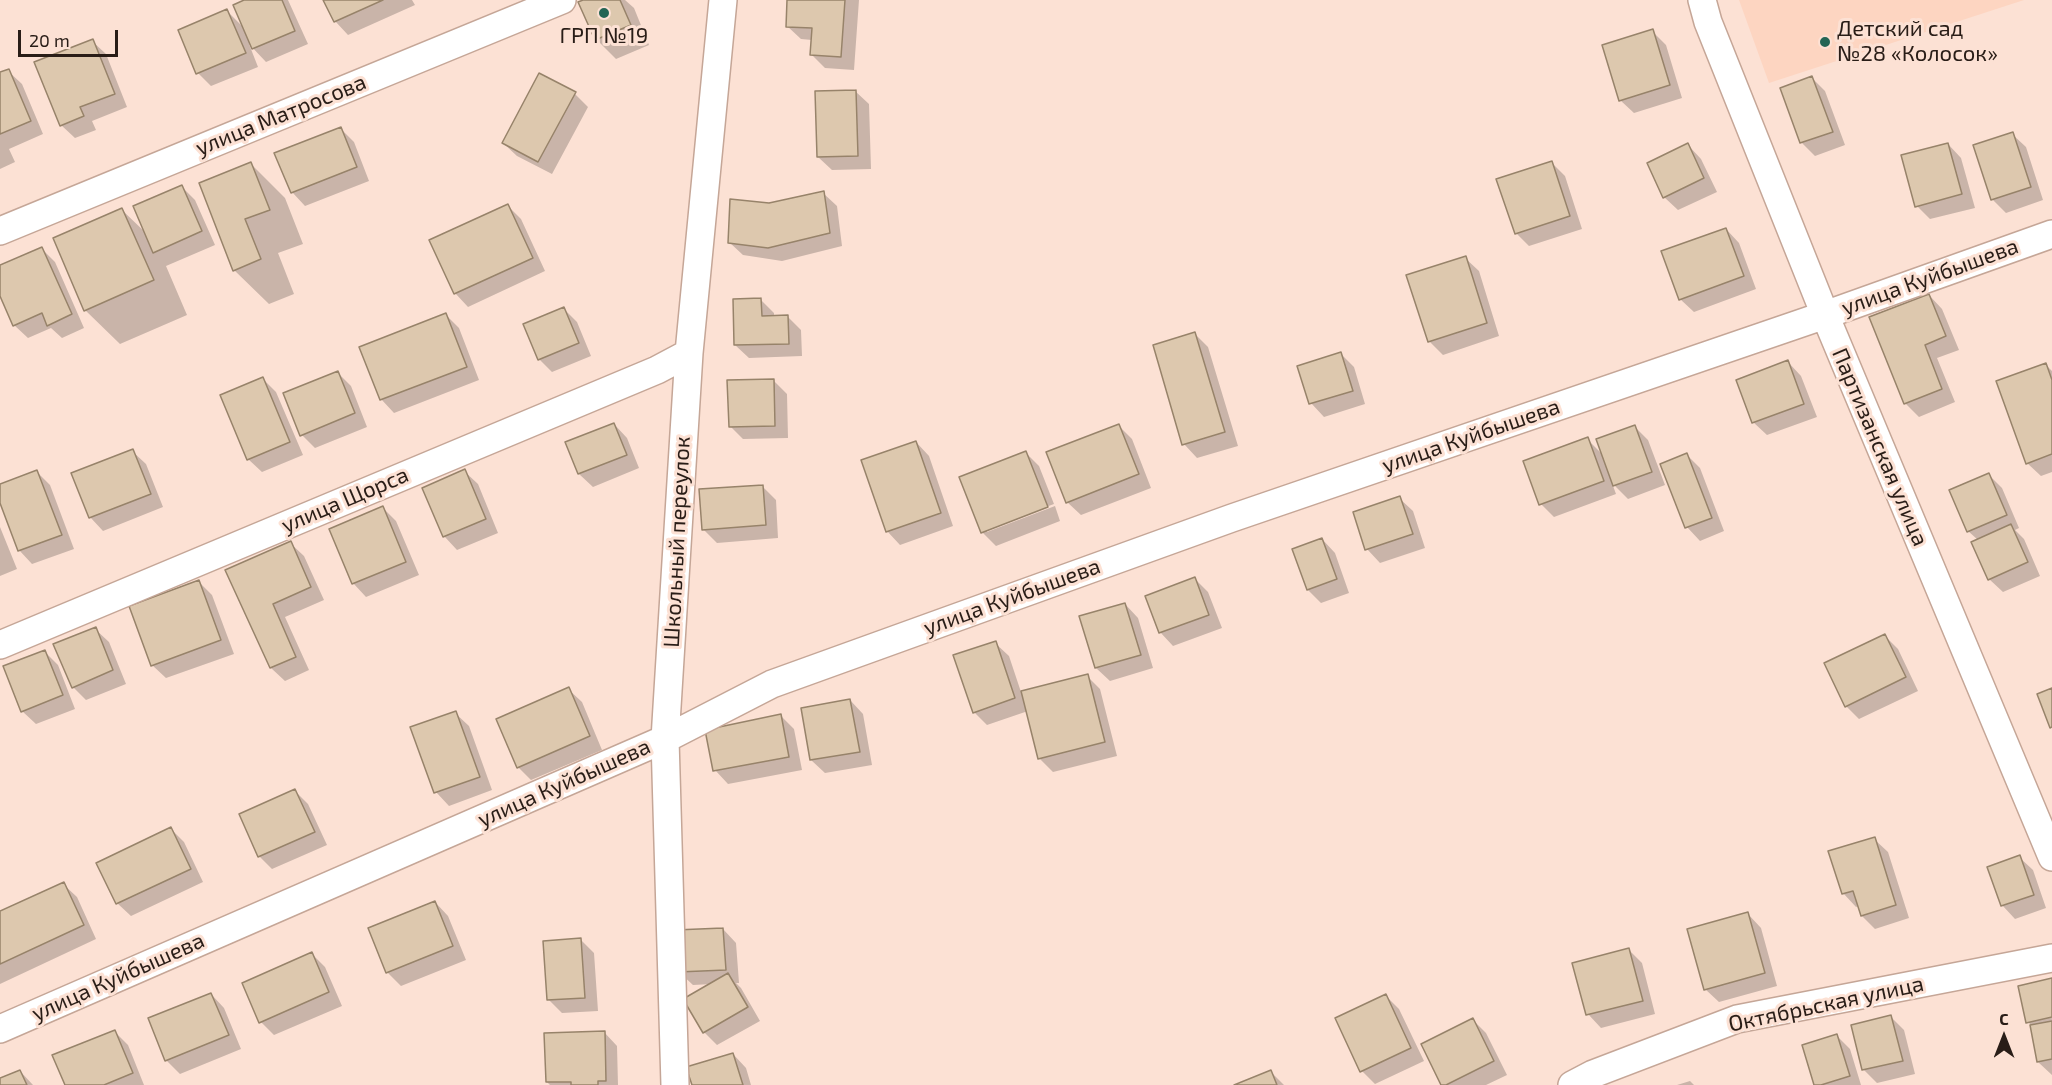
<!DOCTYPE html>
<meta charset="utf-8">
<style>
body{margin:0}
#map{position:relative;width:2052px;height:1085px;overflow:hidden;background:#fce1d4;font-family:"Exo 2",sans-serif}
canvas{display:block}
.north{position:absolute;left:1974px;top:1007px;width:60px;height:60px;-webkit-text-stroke:4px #fce1d4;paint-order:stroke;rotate:0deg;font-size:16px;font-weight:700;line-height:24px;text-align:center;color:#291d17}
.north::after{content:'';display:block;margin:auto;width:21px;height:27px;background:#291d17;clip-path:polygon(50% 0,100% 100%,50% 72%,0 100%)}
.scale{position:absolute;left:18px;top:30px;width:100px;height:27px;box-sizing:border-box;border:3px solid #291d17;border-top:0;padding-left:8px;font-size:18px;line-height:21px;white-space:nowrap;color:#291d17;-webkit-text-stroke:4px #fce1d4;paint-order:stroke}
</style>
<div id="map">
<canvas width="2052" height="1085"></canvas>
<div class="north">С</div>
<div class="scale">20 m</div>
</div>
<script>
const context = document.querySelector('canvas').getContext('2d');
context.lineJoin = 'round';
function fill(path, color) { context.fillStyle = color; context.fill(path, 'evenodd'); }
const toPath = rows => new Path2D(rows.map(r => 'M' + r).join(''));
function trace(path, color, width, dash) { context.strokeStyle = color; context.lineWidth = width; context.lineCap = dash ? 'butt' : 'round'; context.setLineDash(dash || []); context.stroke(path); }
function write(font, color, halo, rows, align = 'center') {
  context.font = font + ' "Exo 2",sans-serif'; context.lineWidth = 6; context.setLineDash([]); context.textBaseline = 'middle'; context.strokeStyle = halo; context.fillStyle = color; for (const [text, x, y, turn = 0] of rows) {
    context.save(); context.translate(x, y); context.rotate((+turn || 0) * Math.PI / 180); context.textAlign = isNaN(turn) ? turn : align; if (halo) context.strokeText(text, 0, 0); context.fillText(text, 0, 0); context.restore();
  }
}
fill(toPath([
 [1739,0,2024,0,1769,83]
]), '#fdd5c1');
fill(toPath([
 [248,0,288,0,308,44,266,62,249,44,258,67,211,86,198,73,227,11,244,28],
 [325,0,412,0,415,5,348,35,335,21],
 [587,0,625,0,634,8,649,45,616,59,596,39],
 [789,0,859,0,854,70,825,68,811,54,812,40,801,39,787,26],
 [1652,31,1666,45,1682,98,1634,113,1620,100],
 [92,41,106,54,127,107,92,121,96,130,75,138,61,125],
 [8,71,22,84,43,134,9,149,15,162,0,169,0,74],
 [1812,78,1825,91,1845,145,1815,156,1802,143,1782,89],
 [855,91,869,104,871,169,832,170,818,157],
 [575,94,588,107,552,174,517,156,503,143],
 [340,128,354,142,369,181,305,206,292,192],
 [2012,134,2026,147,2043,200,2006,213,1992,199],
 [1948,144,1961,158,1975,208,1930,219,1917,206],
 [1688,145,1701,159,1717,192,1678,210,1664,197],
 [1551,162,1565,176,1582,229,1529,246,1516,233],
 [251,164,285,198,303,244,278,253,294,294,269,304,234,270],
 [182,187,195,200,215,245,166,266,187,315,120,344,85,310,122,210,147,234],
 [823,193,837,206,842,246,782,261,743,255,729,242,770,205],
 [508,206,521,219,545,271,468,307,455,293],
 [1726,229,1739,243,1756,289,1694,312,1680,299],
 [41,248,55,262,84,328,62,338,51,328,28,338,14,325,0,293,0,267],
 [1465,258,1479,271,1499,336,1443,355,1429,341],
 [1929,295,1942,309,1959,350,1937,358,1955,402,1919,417,1905,403],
 [761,300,774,313,774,317,788,317,801,330,802,356,749,358,735,345],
 [563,308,577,322,591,356,552,372,539,359],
 [446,315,459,328,479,380,394,413,381,399],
 [1195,334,1208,347,1238,446,1197,458,1184,444],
 [1341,354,1354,367,1365,404,1324,417,1311,403],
 [1788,362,1801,376,1817,417,1767,435,1753,422],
 [2045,364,2052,371,2052,472,2041,476,2027,463],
 [337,372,351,386,367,427,315,448,302,435],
 [263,379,276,392,303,455,262,472,248,459],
 [773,380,787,394,788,438,743,439,730,426],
 [614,424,627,438,639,468,593,487,579,474,567,443],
 [1119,426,1132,439,1151,488,1081,515,1067,502],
 [1635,427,1648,440,1665,485,1628,499,1612,483,1616,494,1554,517,1541,504,1587,439,1603,455],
 [916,442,929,456,953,526,900,545,887,531],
 [132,451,146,464,163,507,103,531,90,517],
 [1026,453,1039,466,1054,504,987,529,987,532,1055,506,1060,521,996,546,982,532],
 [1687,455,1700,468,1724,531,1700,541,1687,527],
 [464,471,478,484,498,533,457,550,444,536],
 [37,472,50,485,74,549,32,564,19,550,0,499,0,485],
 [1989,475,2002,488,2019,528,2015,530,2024,539,2040,576,2003,592,1989,579,1978,540,1968,531],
 [763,487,776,500,778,538,717,543,703,529],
 [1399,498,1413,511,1425,548,1380,563,1367,549],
 [383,508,396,521,419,575,366,597,353,583],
 [0,527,17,569,0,576],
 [1322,539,1335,553,1349,593,1321,603,1308,590],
 [290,543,304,556,324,600,285,617,309,670,285,681,271,668,227,571],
 [1195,579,1208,592,1222,628,1173,646,1160,632],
 [199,582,212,595,234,654,166,678,152,665],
 [1125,604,1138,618,1153,668,1110,681,1096,668],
 [95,629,109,642,126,684,86,700,73,687],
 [1884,635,1898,649,1918,691,1859,719,1846,706],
 [995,643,1009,656,1021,692,1087,676,1100,689,1117,756,1053,772,1040,759,1028,711,987,725,974,712],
 [45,652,58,665,75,709,36,724,22,711],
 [568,689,582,702,602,750,531,780,518,767],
 [850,700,863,714,872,765,825,773,811,760],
 [455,713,469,726,492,790,449,806,436,792],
 [781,716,794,729,802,770,728,784,715,770],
 [295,791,308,804,327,845,272,869,259,856],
 [171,829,184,842,203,882,131,916,117,903],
 [1874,839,1888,852,1909,918,1875,929,1862,916,1859,906,1856,907,1843,893],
 [2019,857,2033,870,2046,908,2015,919,2002,905],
 [63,884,77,897,96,939,0,984,0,913],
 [435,902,448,916,466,960,401,986,387,972],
 [1748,914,1761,928,1777,986,1719,1002,1705,989],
 [723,929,736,943,739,983,736,983,741,988,760,1021,717,1045,704,1032,712,984,693,985,679,972],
 [581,940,594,953,598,1011,562,1013,548,999],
 [1629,950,1642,963,1655,1014,1601,1028,1588,1014],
 [312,954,325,967,342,1006,274,1035,261,1022],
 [2052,980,2052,1075,2038,1062,2032,1026,2028,1022],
 [211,994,224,1008,241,1049,180,1074,166,1060],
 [1386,996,1399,1009,1424,1061,1375,1084,1362,1071],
 [1891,1017,1904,1030,1915,1074,1877,1083,1863,1069],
 [1473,1020,1486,1033,1507,1075,1486,1085,1442,1085],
 [114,1031,128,1045,144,1085,66,1085],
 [604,1032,617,1046,618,1085,550,1085,547,1082],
 [1837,1036,1850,1049,1861,1085,1816,1085],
 [733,1054,746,1068,751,1085,693,1085],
 [20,1071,33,1085,0,1085,0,1080],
 [1271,1072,1284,1085,1238,1085],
 [1690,1081,1694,1085,1677,1085]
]), '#0003');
const building = toPath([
 [244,0,282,0,295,31,252,49,233,5,244,0],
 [323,0,383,0,334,22,323,0],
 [583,0,620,0,631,25,595,40,578,2,583,0],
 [787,0,845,0,841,57,810,55,812,28,786,27,787,0],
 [227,9,246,53,196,74,178,30,227,9],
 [1653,29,1670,85,1619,101,1602,45,1653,29],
 [93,39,115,94,80,107,84,116,60,126,34,62,93,39],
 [9,69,31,121,0,134,0,72,9,69],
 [539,73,576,92,538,162,502,143,539,73],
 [1812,76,1833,132,1800,143,1780,88,1812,76],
 [856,90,858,156,817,157,815,91,856,90],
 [341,127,357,167,291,193,274,153,341,127],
 [2013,132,2031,187,1991,200,1973,145,2013,132],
 [1688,143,1704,178,1663,198,1647,163,1688,143],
 [1948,143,1962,194,1915,207,1901,155,1948,143],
 [1552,161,1570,216,1515,234,1496,179,1552,161],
 [251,162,270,210,245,219,261,259,233,271,199,183,251,162],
 [182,185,202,231,153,253,133,206,182,185],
 [824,191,830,233,768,248,728,243,730,199,769,203,824,191],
 [508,204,533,258,454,294,429,240,508,204],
 [122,208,154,280,84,311,53,238,122,208],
 [1726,228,1744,276,1679,300,1661,251,1726,228],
 [42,247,72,314,47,326,42,313,13,326,0,296,0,265,42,247],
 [1466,256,1487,323,1428,342,1406,275,1466,256],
 [1929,294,1946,336,1925,345,1942,389,1904,404,1869,317,1929,294],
 [761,298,762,316,788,315,789,344,734,345,733,299,761,298],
 [564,307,579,343,538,360,523,324,564,307],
 [446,313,467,367,380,400,359,347,446,313],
 [1195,332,1225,432,1182,445,1153,345,1195,332],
 [1341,352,1353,391,1309,404,1297,366,1341,352],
 [1788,360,1804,404,1752,423,1736,380,1788,360],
 [2046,363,2052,380,2052,454,2026,464,1996,381,2046,363],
 [338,371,355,413,300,436,283,393,338,371],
 [263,377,290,442,247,460,220,395,263,377],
 [774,379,775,426,729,427,727,380,774,379],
 [614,423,627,455,578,474,565,442,614,423],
 [1119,424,1139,474,1066,503,1046,452,1119,424],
 [1635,425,1652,472,1613,486,1596,439,1635,425],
 [1588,437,1604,481,1539,505,1523,461,1588,437],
 [916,441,941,513,886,532,861,460,916,441],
 [133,449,151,494,89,518,71,473,133,449],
 [1026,451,1048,507,981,533,959,477,1026,451],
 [1687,453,1712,518,1685,528,1660,464,1687,453],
 [465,469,486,519,443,537,422,488,465,469],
 [37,470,62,535,18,551,0,503,0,484,37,470],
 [1989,473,2007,515,1967,532,1949,490,1989,473],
 [763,485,766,525,702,530,699,489,763,485],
 [1400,496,1413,534,1365,550,1353,512,1400,496],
 [383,506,406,562,352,584,329,529,383,506],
 [2011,524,2028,562,1988,580,1971,542,2011,524],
 [1322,538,1337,579,1307,590,1292,549,1322,538],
 [291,541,311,587,273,604,296,657,270,668,225,570,291,541],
 [1195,577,1209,615,1159,633,1145,596,1195,577],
 [199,580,221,640,151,666,129,606,199,580],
 [1125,603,1141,655,1095,668,1079,616,1125,603],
 [96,627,113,670,72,688,53,644,96,627],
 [1885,634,1906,677,1845,707,1824,663,1885,634],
 [996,641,1015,698,973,713,953,655,996,641],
 [45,650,63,695,21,712,3,666,45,650],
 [1088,674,1105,742,1038,759,1021,691,1088,674],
 [569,687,590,736,517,768,496,719,569,687],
 [2052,688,2052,727,2050,728,2037,694,2052,688],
 [850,699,860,752,810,760,801,708,850,699],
 [456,711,480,777,434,793,410,727,456,711],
 [781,714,789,757,713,771,705,730,781,714],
 [295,789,315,832,258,857,239,814,295,789],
 [171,827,191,869,116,904,96,863,171,827],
 [1875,837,1896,905,1861,916,1853,891,1842,894,1828,851,1875,837],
 [2020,855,2034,895,2001,906,1987,867,2020,855],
 [64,882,84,925,0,964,0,911,64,882],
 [435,901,453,946,386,973,368,928,435,901],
 [1748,912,1765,973,1704,990,1687,929,1748,912],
 [723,928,726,970,678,972,675,930,723,928],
 [581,938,585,998,547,1000,543,941,581,938],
 [1629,948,1643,1001,1586,1015,1572,963,1629,948],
 [312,952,329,992,259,1023,242,983,312,952],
 [728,973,748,1007,703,1033,683,999,728,973],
 [2052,978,2052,1017,2026,1023,2018,986,2052,978],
 [211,993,229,1035,165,1061,148,1018,211,993],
 [1386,994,1411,1048,1360,1072,1335,1018,1386,994],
 [1891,1015,1903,1061,1862,1070,1851,1025,1891,1015],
 [1473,1018,1494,1061,1446,1085,1441,1085,1421,1044,1473,1018],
 [2052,1021,2052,1059,2037,1062,2030,1025,2052,1021],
 [115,1030,133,1073,104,1085,65,1085,52,1055,115,1030],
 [605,1031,606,1081,598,1081,598,1085,571,1085,571,1082,546,1082,544,1033,605,1031],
 [1837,1034,1850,1076,1821,1085,1814,1085,1802,1045,1837,1034],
 [733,1053,743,1085,692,1085,686,1067,733,1053],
 [20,1070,27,1085,0,1085,0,1078,20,1070],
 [1271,1070,1277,1085,1234,1085,1271,1070]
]);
fill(building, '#ddc8ae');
trace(building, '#97836a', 1.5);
const street = toPath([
 [1702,0,1708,22,1825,315,2052,857],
 [0,231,562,0],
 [0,645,657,370,689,353],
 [0,1029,665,739,772,684,1232,518,1825,315,2052,234],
 [675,1085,665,739,689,353,723,0],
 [1572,1085,1593,1074,1737,1019,2052,958]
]);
trace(street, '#c5a697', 30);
trace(street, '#fff', 27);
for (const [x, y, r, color] of [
 [604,13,6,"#246554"],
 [1825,42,6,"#246554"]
]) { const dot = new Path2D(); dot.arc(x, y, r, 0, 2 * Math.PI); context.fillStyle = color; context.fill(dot); trace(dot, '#fce1d4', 2); }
write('22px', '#291d17', '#fce1d4', [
 ["Детский сад",1837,29],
 ["№28 «Колосок»",1837,54],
 ["ГРП №19",604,36,"center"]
], 'left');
write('22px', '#291d17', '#fce1d4', [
 ["улица Матросова",281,115,-22],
 ["улица Куйбышева",1930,277,-20],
 ["улица Куйбышева",1471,436,-19],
 ["Партизанская улица",1880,447,67],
 ["улица Щорса",345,500,-23],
 ["Школьный переулок",677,542,-87],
 ["улица Куйбышева",1012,597,-20],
 ["улица Куйбышева",564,783,-24],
 ["улица Куйбышева",118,977,-24],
 ["Октябрьская улица",1826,1004,-12]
]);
</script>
